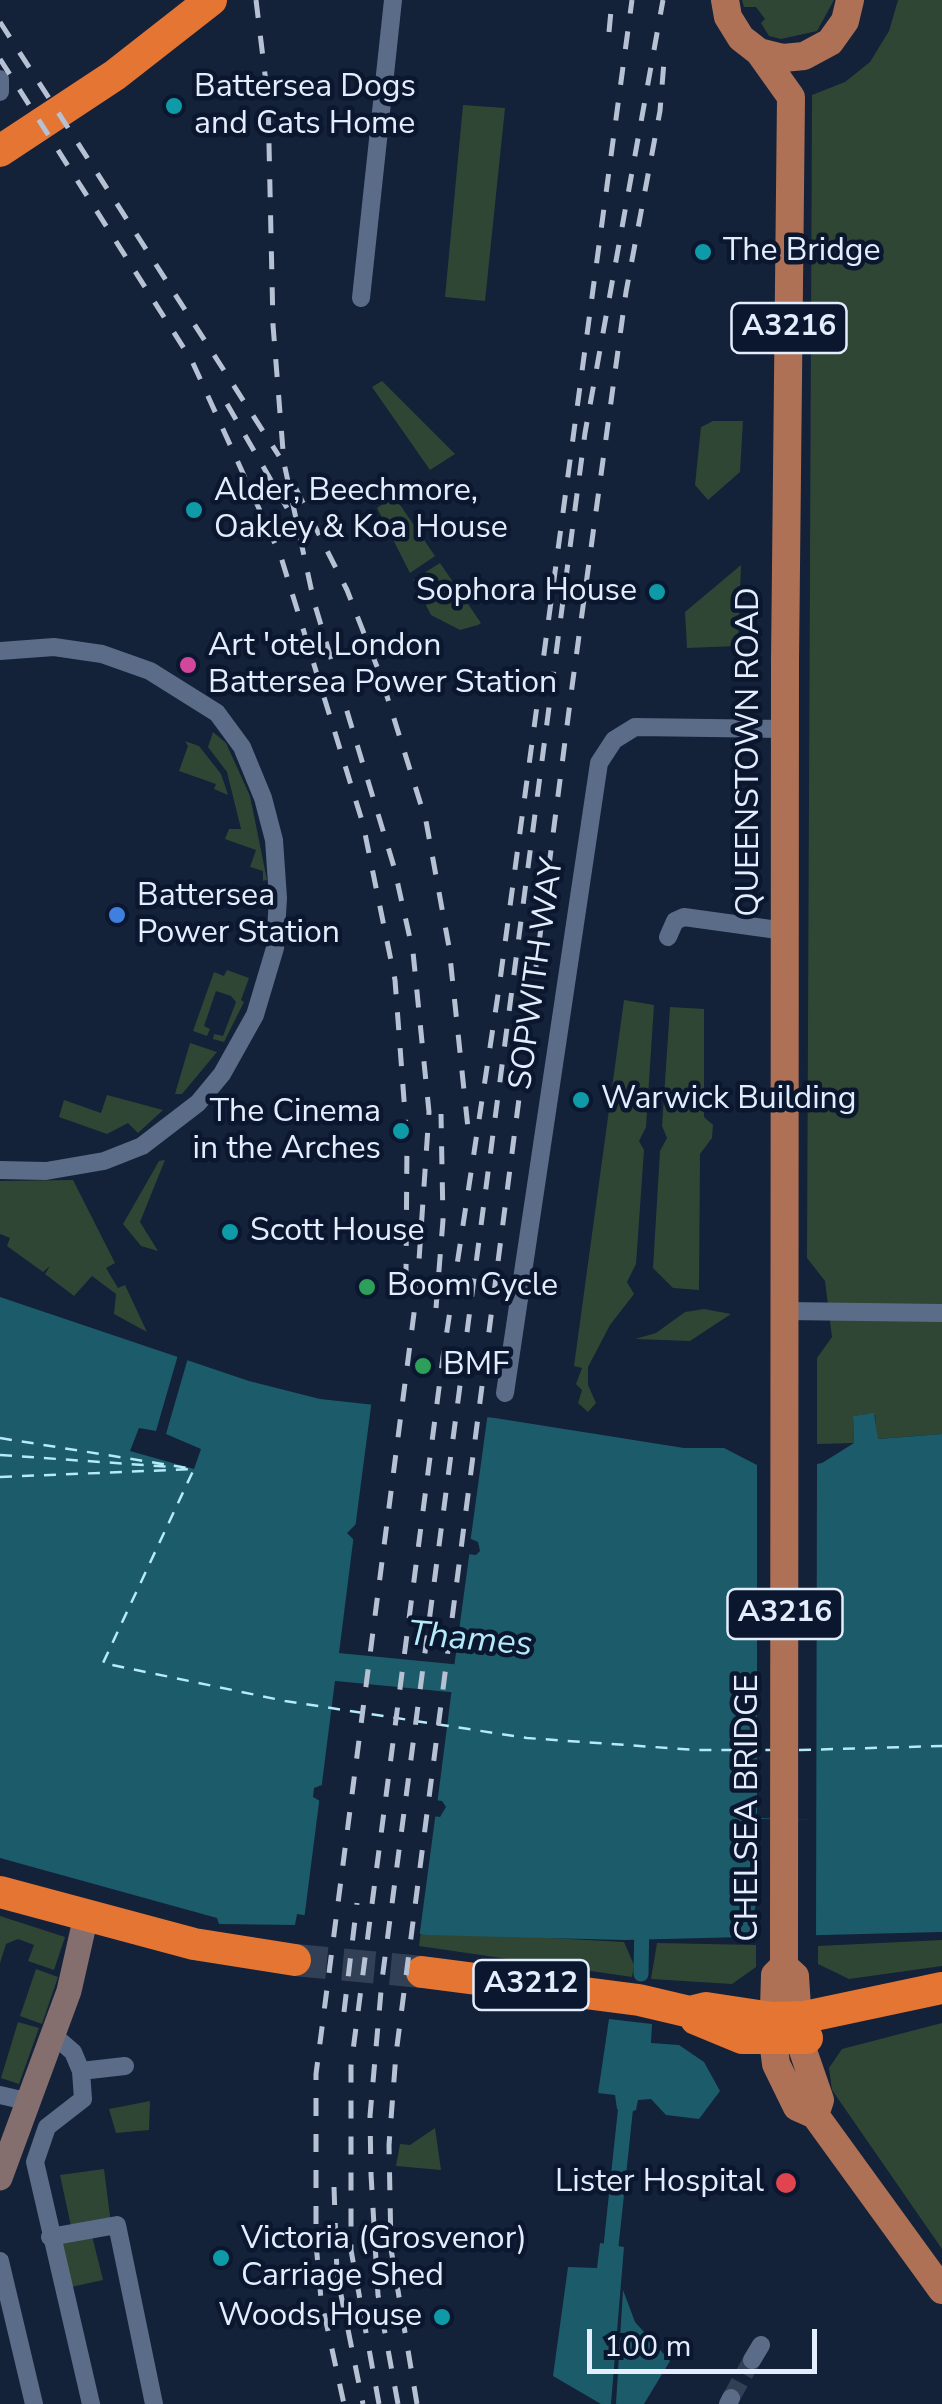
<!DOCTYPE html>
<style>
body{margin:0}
#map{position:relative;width:942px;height:2404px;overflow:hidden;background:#132139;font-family:"Nunito Sans",sans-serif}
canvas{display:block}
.scale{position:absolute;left:587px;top:2329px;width:230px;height:45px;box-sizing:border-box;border:5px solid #e3edfd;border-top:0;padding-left:12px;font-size:30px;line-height:35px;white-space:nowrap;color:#e3edfd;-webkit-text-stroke:8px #0a172e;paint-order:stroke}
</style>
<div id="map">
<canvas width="942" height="2404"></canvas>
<div class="scale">100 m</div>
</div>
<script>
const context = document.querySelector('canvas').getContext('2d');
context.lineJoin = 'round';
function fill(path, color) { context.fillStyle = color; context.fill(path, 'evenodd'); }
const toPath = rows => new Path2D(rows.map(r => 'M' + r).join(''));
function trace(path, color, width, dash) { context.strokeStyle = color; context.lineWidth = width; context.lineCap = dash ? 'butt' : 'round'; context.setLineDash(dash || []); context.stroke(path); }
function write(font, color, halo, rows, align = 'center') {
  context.font = font + ' "Nunito Sans",sans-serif'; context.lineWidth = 9; context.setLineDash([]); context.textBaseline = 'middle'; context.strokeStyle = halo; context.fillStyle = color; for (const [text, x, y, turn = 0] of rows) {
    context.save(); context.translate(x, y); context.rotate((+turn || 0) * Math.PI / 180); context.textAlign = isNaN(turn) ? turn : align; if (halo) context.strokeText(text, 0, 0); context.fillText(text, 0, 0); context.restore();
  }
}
fill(toPath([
 [742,0,834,0,817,31,781,39,769,36,761,23,765,19,756,7,744,7],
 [898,0,942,0,942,1434,877,1439,875,1415,868,1414,853,1416,854,1443,817,1444,817,1358,832,1337,825,1281,807,1258,812,95,845,82,870,62,889,31],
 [463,105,505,108,485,301,445,297],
 [382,381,455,454,430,470,372,387],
 [713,421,743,421,740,472,708,500,695,485,701,427],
 [394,496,435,556,410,573,377,508],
 [440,563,481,623,478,625,460,630,431,615,413,580],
 [741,565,738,646,687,648,685,612],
 [213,732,226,743,250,796,267,880,263,881,263,871,250,867,256,850,225,839,229,829,241,829,227,772,208,747],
 [185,741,199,746,221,774,228,795,214,789,216,784,179,771,188,746],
 [227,970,249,978,241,1000,244,1002,224,1042,213,1039,214,1034,223,1036,236,1002,231,996,216,991,204,1026,210,1029,207,1036,193,1031,214,972,224,976],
 [624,1000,654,1005,646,1127,639,1141,644,1150,636,1264,627,1282,634,1294,610,1325,588,1367,588,1385,596,1403,588,1412,578,1403,582,1390,576,1384,582,1368,574,1366],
 [670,1007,704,1009,704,1117,713,1125,712,1138,700,1154,699,1290,673,1288,653,1268,660,1151,667,1138,662,1126],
 [190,1043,217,1052,182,1094,175,1094],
 [107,1095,163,1110,138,1133,128,1123,107,1134,59,1117,64,1100,101,1113],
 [165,1160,140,1222,158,1251,141,1246,123,1224,159,1161],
 [73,1180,115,1263,106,1268,118,1288,125,1285,147,1332,114,1314,116,1294,92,1276,74,1296,45,1274,50,1266,43,1272,7,1246,10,1238,0,1234,0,1181],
 [704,1309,731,1314,690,1341,635,1339,656,1333,685,1312],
 [0,1916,65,1937,54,1970,28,1961,34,1945,18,1939,6,1944,0,1963],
 [421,1931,624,1942,634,1965,632,1977,419,1946],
 [942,1940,942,1966,849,1979,818,1964,818,1946],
 [657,1943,756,1945,756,1967,732,1984,651,1979],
 [36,1969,58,1977,42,2024,20,2016],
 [18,2022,39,2028,19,2084,1,2078],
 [942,2023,942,2249,832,2090,829,2068,842,2049],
 [150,2101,149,2130,116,2133,109,2109],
 [435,2128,441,2170,396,2166,400,2144,410,2145],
 [104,2169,111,2224,72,2231,60,2175],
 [91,2232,103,2280,71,2287,59,2239]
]), '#304634');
fill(toPath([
 [0,1297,249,1381,320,1399,495,1418,684,1448,724,1448,757,1465,791,1469,822,1463,854,1443,853,1416,874,1413,878,1439,942,1434,942,1932,625,1940,427,1935,297,1914,295,1925,219,1924,217,1918,0,1858],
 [356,1524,471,1539,478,1542,480,1551,476,1555,354,1540,347,1533],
 [339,1655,454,1670,464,1681,456,1686,337,1670,330,1661],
 [322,1785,442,1801,446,1807,440,1817,320,1801,313,1797,314,1788],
 [609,2019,652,2024,651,2043,679,2045,704,2062,720,2091,699,2119,666,2115,651,2099,638,2100,636,2110,626,2114,617,2109,615,2095,598,2093],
 [600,2243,624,2247,611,2404,601,2404,553,2376,568,2267,597,2268],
 [623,2290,635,2322,670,2361,644,2404,616,2404]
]), '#1c5b6a');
fill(toPath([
 [178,1355,188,1358,166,1434,201,1449,194,1469,130,1451,139,1428,156,1431],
 [372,1399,488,1412,470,1544,355,1529],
 [817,1459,816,1941,753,1939,750,1934,756,1903,757,1819,815,1820,757,1818,757,1460,791,1464],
 [354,1534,470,1549,453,1675,338,1661],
 [337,1665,453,1680,437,1805,321,1791],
 [320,1795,436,1811,419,1939,304,1920]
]), '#132139');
trace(toPath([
 [641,1974,642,1918],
 [611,2246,627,2095]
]), '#1c5b6a', 15);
trace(toPath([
 [296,1663,502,1683]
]), '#1c5b6a', 28);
trace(toPath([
 [0,1438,188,1468],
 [0,1455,173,1467],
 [0,1477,194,1469,103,1663,285,1701,527,1738,696,1750,771,1750],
 [799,1750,942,1746]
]), '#b5eaf9', 2.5, [12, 10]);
trace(toPath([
 [731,2398,752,2360]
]), '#324056', 18, [18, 9]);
trace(toPath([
 [295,1960,422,1972]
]), '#324056', 32, [32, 16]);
trace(toPath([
 [0,79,0,92],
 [361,298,393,0],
 [0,651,54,647,102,654,150,671,217,713,242,747,263,798,274,840,278,898,275,948,255,1015,222,1074,198,1103,142,1146,104,1161,46,1171,0,1170],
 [668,937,675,921,684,917,785,931],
 [785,1311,942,1313],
 [505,1393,599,763,614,740,635,727,784,729],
 [52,2034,73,2052,81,2071,83,2099,47,2127,35,2162,91,2404],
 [81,2071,125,2066],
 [0,2095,26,2101],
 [50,2237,117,2225,154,2404],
 [0,2261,34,2404],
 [752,2360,761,2345],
 [728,2404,731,2398]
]), '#5b6c88', 18);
trace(toPath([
 [0,2178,69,1991,86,1916]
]), '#846f6e', 25);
trace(toPath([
 [725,0,728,17,741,38,759,52,783,58,804,56,830,42,845,21,850,0],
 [759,52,791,97,785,661,784,1944,784,1966,775,1975,773,2040,776,2064,797,2107,815,2115,942,2290],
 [784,1966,795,1976,799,2039,820,2100,815,2115]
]), '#ae7155', 28);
trace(toPath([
 [0,151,115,75,211,0],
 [0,1892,194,1944,295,1960],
 [422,1972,639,2000,690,2012,706,2008,772,2018,805,2017,942,1988],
 [696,2019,742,2038,807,2038]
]), '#e57533', 32);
trace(toPath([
 [256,0,268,99,273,325,284,463,314,602,394,867,413,952,429,1112,417,1290,316,2074,316,2243,321,2299,344,2404],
 [0,22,279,456],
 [609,32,612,0],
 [0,59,192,361,281,557,363,824,395,980,407,1140,406,1273],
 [227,404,287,508],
 [295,487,347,590,381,677,426,821,449,947,469,1138],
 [436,1308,443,1220,441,1114],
 [344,2012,357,1903],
 [334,2187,337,2275,363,2404],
 [379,2404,351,2250,351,2066,443,1357,499,988,632,0],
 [398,2404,378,2295,371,2174,370,2116,382,1980,585,433,663,0],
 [417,2404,391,2249,389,2145,396,2054,572,687,626,292,660,111,665,49]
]), '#b6c1d3', 5, [18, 18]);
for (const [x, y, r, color] of [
 [174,106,10,"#0f9aa8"],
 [703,252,10,"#0f9aa8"],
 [194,510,10,"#0f9aa8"],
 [657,592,10,"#0f9aa8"],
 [188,665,10,"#d1479c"],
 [117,915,10,"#3f7fe0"],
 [581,1100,10,"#0f9aa8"],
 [401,1131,10,"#0f9aa8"],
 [230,1232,10,"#0f9aa8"],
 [367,1287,10,"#2e9e5b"],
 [423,1366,10,"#2e9e5b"],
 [786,2183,12,"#e0444e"],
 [221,2258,10,"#0f9aa8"],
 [442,2317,10,"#0f9aa8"]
]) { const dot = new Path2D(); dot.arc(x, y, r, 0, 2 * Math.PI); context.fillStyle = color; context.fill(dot); trace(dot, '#0a172e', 4); }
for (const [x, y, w] of [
 [789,328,115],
 [785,1614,115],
 [531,1985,115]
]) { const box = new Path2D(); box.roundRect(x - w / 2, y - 25, w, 50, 8); context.fillStyle = '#0a172e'; context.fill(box); trace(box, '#e3edfd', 2.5); }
write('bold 30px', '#e3edfd', null, [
 ["A3216",789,328],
 ["A3216",785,1614],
 ["A3212",531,1985]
]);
write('32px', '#e3edfd', '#0a172e', [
 ["Battersea Dogs",194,88],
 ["and Cats Home",194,125],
 ["The Bridge",723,252],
 ["Alder, Beechmore,",214,492],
 ["Oakley & Koa House",214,529],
 ["Sophora House",637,592,"right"],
 ["Art 'otel London",208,647],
 ["Battersea Power Station",208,684],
 ["Battersea",137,897],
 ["Power Station",137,934],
 ["Warwick Building",601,1100],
 ["The Cinema",381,1113,"right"],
 ["in the Arches",381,1150,"right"],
 ["Scott House",250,1232],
 ["Boom Cycle",387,1287],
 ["BMF",443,1366],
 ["Lister Hospital",764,2183,"right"],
 ["Victoria (Grosvenor)",241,2240],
 ["Carriage Shed",241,2277],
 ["Woods House",422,2317,"right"]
], 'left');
write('32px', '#e3edfd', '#0a172e', [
 ["QUEENSTOWN ROAD",750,752,-90],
 ["SOPWITH WAY",538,974,-82],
 ["CHELSEA BRIDGE",749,1808,-90]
]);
write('italic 35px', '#b5eaf9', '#0a172e', [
 ["Thames",470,1641,5]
]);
</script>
